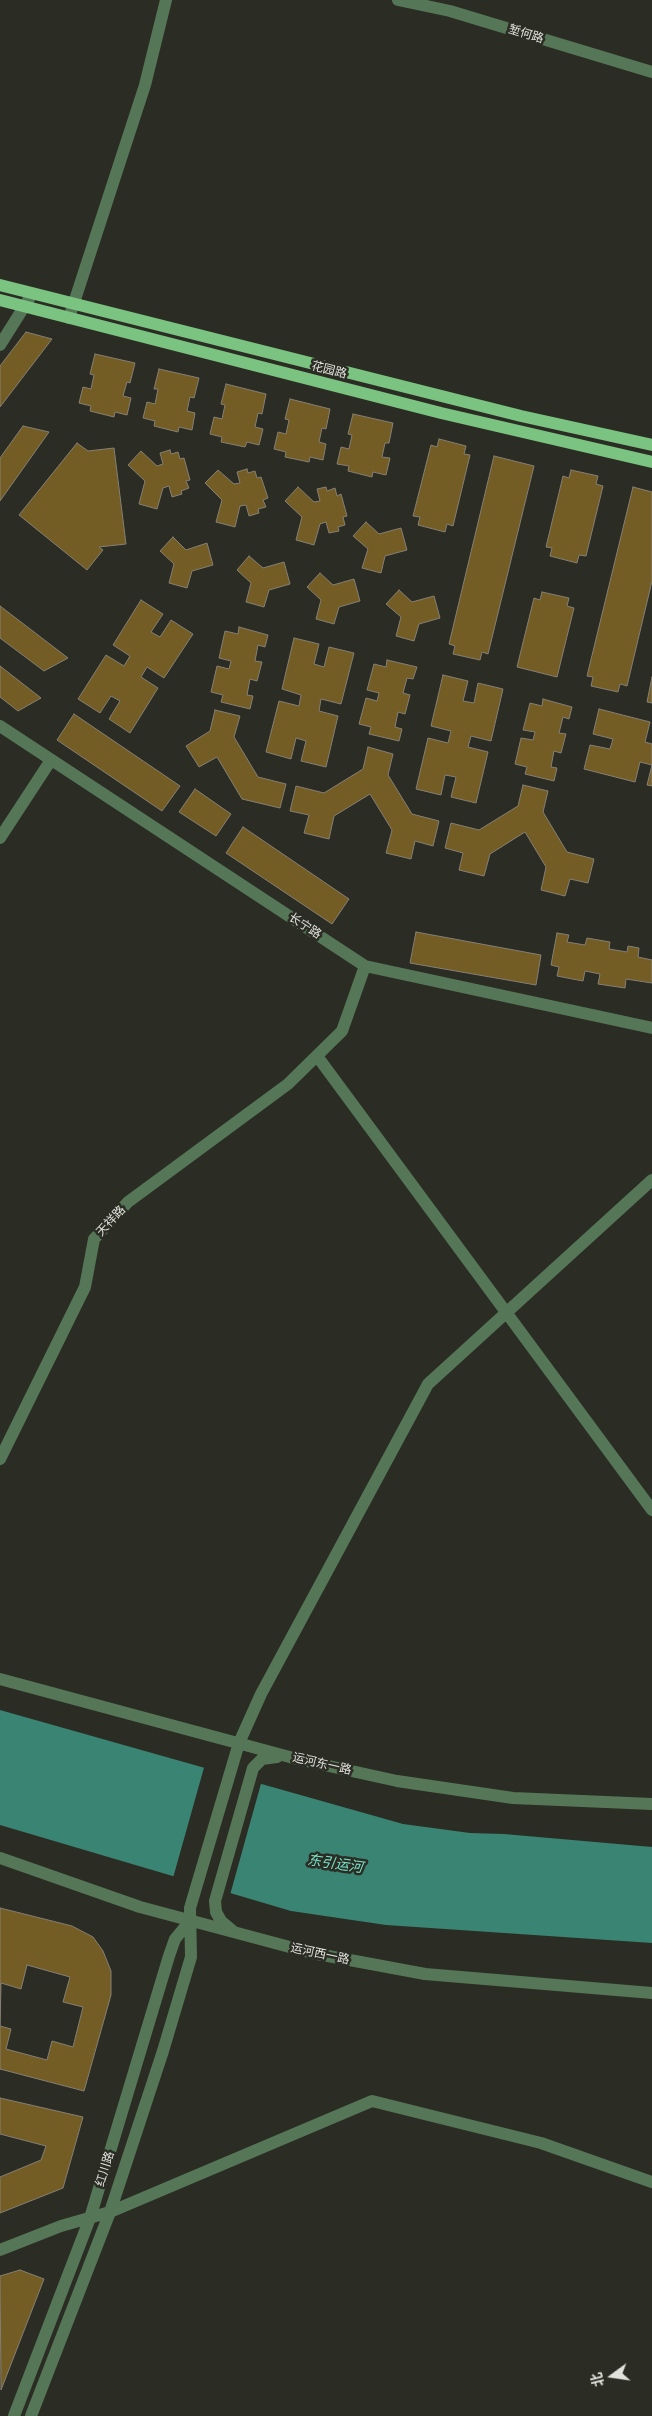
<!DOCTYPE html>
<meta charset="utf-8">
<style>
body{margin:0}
#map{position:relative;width:652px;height:2416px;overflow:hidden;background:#2b2c23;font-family:Mulish,"Noto Sans SC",sans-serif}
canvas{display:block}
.north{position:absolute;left:587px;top:2351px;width:50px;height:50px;-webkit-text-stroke:4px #2b2c23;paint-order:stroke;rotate:256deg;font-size:14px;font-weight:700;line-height:20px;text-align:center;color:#e1e2dc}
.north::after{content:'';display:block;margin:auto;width:18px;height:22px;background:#e1e2dc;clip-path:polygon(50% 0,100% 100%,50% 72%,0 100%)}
</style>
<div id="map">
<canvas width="652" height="2416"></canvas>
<div class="north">北</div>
</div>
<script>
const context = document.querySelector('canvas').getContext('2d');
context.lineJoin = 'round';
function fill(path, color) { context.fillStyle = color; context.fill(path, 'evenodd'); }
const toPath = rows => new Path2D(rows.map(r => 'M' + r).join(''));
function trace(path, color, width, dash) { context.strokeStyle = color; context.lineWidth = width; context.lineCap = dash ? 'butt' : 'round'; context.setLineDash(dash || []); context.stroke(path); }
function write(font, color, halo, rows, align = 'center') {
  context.font = font + ' Mulish,"Noto Sans SC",sans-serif'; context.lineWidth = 5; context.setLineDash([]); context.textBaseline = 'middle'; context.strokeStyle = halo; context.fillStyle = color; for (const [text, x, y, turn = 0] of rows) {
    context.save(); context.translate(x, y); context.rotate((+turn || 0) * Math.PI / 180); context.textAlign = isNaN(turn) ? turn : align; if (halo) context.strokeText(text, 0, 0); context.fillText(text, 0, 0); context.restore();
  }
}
fill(toPath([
 [0,1710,403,1824,470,1833,504,1834,652,1847,652,1943,386,1925,291,1911,0,1825]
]), '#3a8474');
fill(toPath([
 [205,1764,262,1780,230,1895,173,1878]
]), '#2b2c23');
const building = toPath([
 [26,332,52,339,0,407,0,366,26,332],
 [95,354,135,363,130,383,127,382,123,396,131,398,127,415,115,412,114,417,90,411,91,406,79,403,83,387,91,389,94,375,90,374,95,354],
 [159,369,199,378,194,398,190,397,187,411,195,413,192,430,179,427,178,432,154,426,155,421,143,418,147,402,155,404,158,389,154,389,159,369],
 [226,384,266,394,262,414,258,413,255,427,263,429,259,445,247,442,245,447,221,442,222,437,210,434,214,417,222,419,225,405,221,404,226,384],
 [290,399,330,409,326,429,322,428,319,442,326,444,323,460,310,457,309,462,285,457,286,452,274,449,278,432,286,434,289,420,285,419,290,399],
 [353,414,393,423,389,443,385,443,382,457,390,458,386,475,373,472,372,477,348,471,349,466,337,464,341,447,349,449,352,435,348,434,353,414],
 [23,426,49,432,0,501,0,458,23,426],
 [439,439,466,446,464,454,470,455,453,526,447,524,445,532,418,525,420,517,413,516,431,445,437,447,439,439],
 [77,443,88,451,114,448,126,544,99,547,103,550,87,570,19,515,77,443],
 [170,450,171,454,178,452,180,459,184,458,190,480,186,481,189,488,181,491,182,494,172,497,169,486,163,488,157,509,139,504,145,481,128,465,141,451,157,466,163,464,160,453,170,450],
 [494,456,534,466,488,654,482,652,480,660,453,654,455,646,449,644,494,456],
 [247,469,248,473,255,471,257,478,261,477,268,498,263,500,266,507,258,509,259,513,249,516,246,505,240,506,235,527,216,522,222,500,205,483,218,470,234,484,240,483,237,472,247,469],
 [571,470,598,476,596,484,603,486,586,556,579,555,577,563,550,556,552,548,546,547,563,476,569,478,571,470],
 [298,487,314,502,320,501,317,489,326,487,327,491,335,488,337,496,341,494,347,516,343,517,345,525,338,527,339,531,329,533,326,522,320,524,314,545,296,540,302,517,285,501,298,487],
 [633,487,652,492,652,581,627,686,620,684,618,692,591,686,593,677,587,676,633,487],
 [366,522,379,534,401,528,407,550,385,556,381,573,362,568,368,549,353,536,366,522],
 [173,537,186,550,207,543,213,565,192,571,187,588,169,583,174,564,160,551,173,537],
 [249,556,263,568,284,562,290,584,269,590,264,607,246,602,251,583,237,570,249,556],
 [320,573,333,585,354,579,360,601,339,607,334,624,316,619,321,600,307,587,320,573],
 [399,590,412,602,434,596,440,618,419,624,414,641,396,636,401,617,386,604,399,590],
 [542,592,569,598,567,606,574,608,557,677,517,667,534,598,540,600,542,592],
 [141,600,163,614,151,632,160,637,171,620,193,634,164,678,147,667,141,677,158,688,130,733,109,719,120,701,111,696,100,713,78,699,106,655,124,666,130,656,113,645,141,600],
 [0,606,68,658,44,671,0,638,0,606],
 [239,627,268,635,265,647,258,645,255,661,262,662,257,681,250,679,247,695,253,696,250,709,221,702,223,695,211,692,217,666,229,669,231,661,219,658,225,631,238,634,239,627],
 [294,638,319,644,314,664,324,667,329,647,354,653,341,704,321,699,319,711,338,716,326,767,301,761,306,741,296,738,291,759,266,752,279,701,299,706,301,695,282,689,294,638],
 [387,660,417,667,413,679,407,678,403,693,410,695,405,714,398,712,395,727,402,729,399,741,369,734,371,727,359,724,366,698,377,701,379,693,367,690,374,664,386,667,387,660],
 [0,666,41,698,18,711,0,697,0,666],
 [443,675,468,681,463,701,474,703,478,683,503,689,491,741,471,736,468,747,488,752,476,803,451,797,456,777,445,775,441,795,416,789,428,738,448,743,451,731,431,726,443,675],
 [652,677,652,703,647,702,652,677],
 [543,699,572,707,569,719,563,717,559,733,566,734,561,753,554,751,551,767,557,768,554,781,525,774,527,767,515,764,521,738,533,740,535,732,523,730,530,703,542,706,543,699],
 [599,709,650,722,645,742,652,744,652,786,647,785,652,765,640,762,635,782,584,769,590,745,610,749,613,739,593,734,599,709],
 [215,710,240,716,234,737,258,777,286,784,280,808,242,799,217,757,199,767,186,746,210,731,215,710],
 [74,714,180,786,162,811,57,740,74,714],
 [368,747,393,754,388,775,412,814,439,821,433,846,415,841,411,859,386,853,392,830,370,794,334,816,329,839,304,833,309,815,290,811,296,786,324,793,363,769,368,747],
 [523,785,548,791,543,812,567,852,594,859,588,883,570,879,565,896,541,890,546,867,525,832,490,854,484,876,459,870,463,853,445,848,451,823,479,830,518,806,523,785],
 [195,789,231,814,216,836,179,812,195,789],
 [243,827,349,899,332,924,226,853,243,827],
 [416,932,541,955,536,985,410,963,416,932],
 [557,933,569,935,567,942,585,945,587,938,610,942,609,949,627,952,628,946,639,948,638,957,652,960,652,983,626,979,625,988,598,984,600,974,585,971,583,981,557,976,559,967,551,965,557,933],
 [0,1908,72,1926,93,1937,103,1951,111,1971,111,1995,84,2091,0,2069,0,1908],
 [27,1965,70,1977,63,2002,83,2007,73,2047,52,2041,47,2060,6,2049,11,2029,0,2026,1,1983,21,1989,27,1965],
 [0,2098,83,2117,63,2188,0,2213,0,2177,41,2160,46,2146,0,2134,0,2098],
 [20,2270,44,2279,1,2390,0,2276,20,2270]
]);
fill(building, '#745c25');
trace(building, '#858076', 1);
trace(toPath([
 [398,0,450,11,652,72],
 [69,318,145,85,166,0],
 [0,345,29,299],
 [0,726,365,966,652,1028],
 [0,838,51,760],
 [317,1056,652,1510],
 [0,1459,85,1287,94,1239,128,1202,288,1084,342,1031,365,966],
 [0,1679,297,1759,397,1781,513,1798,652,1804],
 [0,1858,140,1907,312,1953,425,1974,652,1993],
 [233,1931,221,1921,216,1912,215,1901,253,1768,262,1759,277,1757],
 [0,2250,61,2226,110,2212,372,2101,541,2143,652,2182],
 [14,2416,90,2218,169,1956,175,1939,190,1921],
 [31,2416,110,2212,163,2051,191,1957,190,1908,239,1743,261,1694,428,1384,652,1180]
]), '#557758', 12);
trace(toPath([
 [0,285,521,416,652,445],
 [0,300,441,413,652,462]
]), '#7ac381', 12);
write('12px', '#e1e2dc', '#2b2c23', [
 ["堑何路",526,34,17],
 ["花园路",329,370,14],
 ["长宁路",305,926,33],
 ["天祥路",111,1221,-47],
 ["运河东一路",322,1764,13],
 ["运河西一路",320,1954,12],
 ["红川路",105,2169,-73]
]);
write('italic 14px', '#76e5cc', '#2b2c23', [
 ["东引运河",335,1864,8]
]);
</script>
